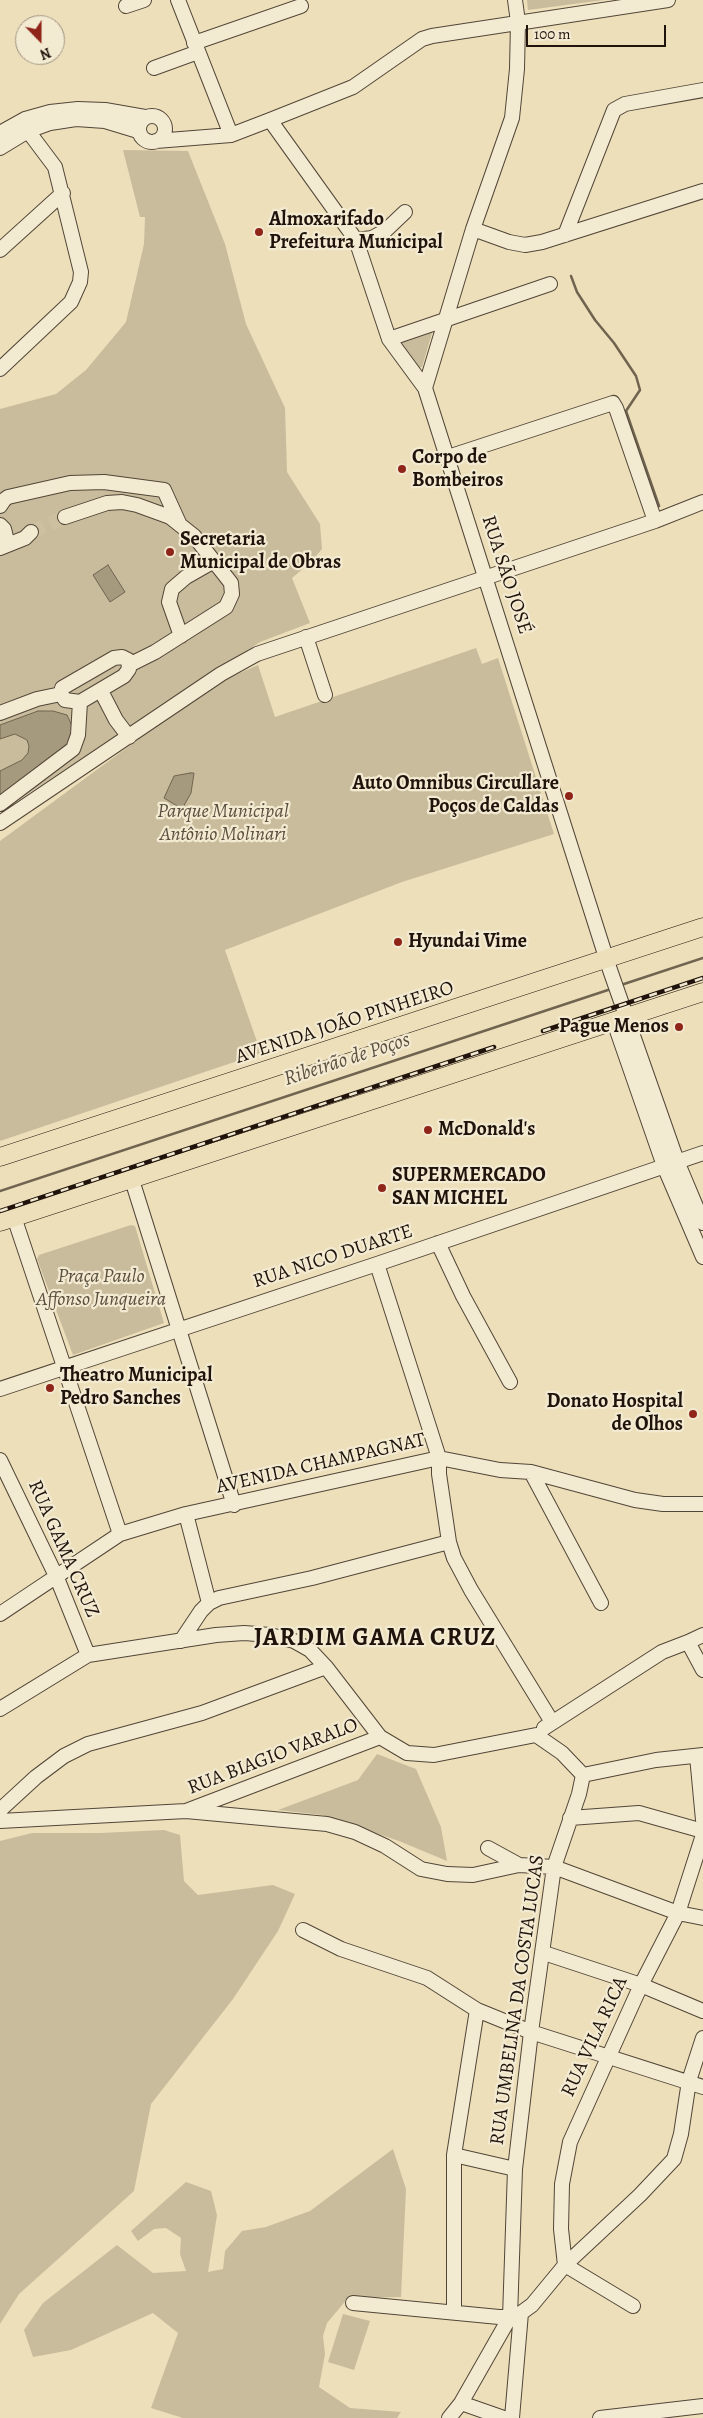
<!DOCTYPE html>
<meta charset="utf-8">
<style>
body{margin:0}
#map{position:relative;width:703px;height:2418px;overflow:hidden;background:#ecdfba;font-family:Alegreya,serif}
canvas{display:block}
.north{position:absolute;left:15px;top:15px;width:50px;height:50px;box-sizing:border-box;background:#f3ead2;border:1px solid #9e9482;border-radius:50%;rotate:158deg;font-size:14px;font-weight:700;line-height:20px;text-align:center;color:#1f130b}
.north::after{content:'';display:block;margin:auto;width:18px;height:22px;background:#8f2418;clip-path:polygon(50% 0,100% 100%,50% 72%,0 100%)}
.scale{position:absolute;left:526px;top:25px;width:140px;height:22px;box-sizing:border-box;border:2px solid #1f130b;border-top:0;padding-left:6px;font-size:15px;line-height:18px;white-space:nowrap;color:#1f130b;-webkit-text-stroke:4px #f3ead2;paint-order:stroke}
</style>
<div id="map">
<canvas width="703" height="2418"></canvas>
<div class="north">N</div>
<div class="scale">100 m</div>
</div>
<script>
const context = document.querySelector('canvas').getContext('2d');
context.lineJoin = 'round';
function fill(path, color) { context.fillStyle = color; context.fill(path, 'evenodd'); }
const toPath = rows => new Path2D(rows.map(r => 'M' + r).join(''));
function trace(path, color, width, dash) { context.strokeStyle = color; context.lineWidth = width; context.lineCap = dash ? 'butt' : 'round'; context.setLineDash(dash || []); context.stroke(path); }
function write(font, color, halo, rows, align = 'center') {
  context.font = font + ' Alegreya,serif'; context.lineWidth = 4.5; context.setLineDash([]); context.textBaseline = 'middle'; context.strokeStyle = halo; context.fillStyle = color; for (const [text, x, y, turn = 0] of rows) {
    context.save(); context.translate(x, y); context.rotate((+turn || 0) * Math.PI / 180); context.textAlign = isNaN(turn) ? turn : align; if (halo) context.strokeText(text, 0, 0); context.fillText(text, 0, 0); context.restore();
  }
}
fill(toPath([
 [527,0,604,0,528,10],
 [123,150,188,151,225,244,246,324,285,408,287,472,320,524,322,549,310,563,292,578,310,623,260,642,0,812,0,409,56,394,86,370,126,322,144,244,145,217,140,217],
 [428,332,432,333,422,367,419,368,400,345,400,341],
 [476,648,482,664,498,658,554,834,402,882,225,950,261,1053,0,1141,0,841,174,713,226,679,258,665,275,717],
 [131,1225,135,1226,164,1323,73,1355,37,1259,39,1255],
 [377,1754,416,1769,441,1827,447,1861,399,1841,322,1815,278,1810,358,1780],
 [164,1830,180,1835,184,1881,198,1895,273,1885,295,1894,278,1931,233,1999,151,2104,134,2191,19,2294,0,2324,0,1841,32,1833,100,1833],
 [393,2149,406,2189,401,2297,348,2298,327,2323,323,2336,325,2354,319,2387,350,2408,401,2412,397,2418,183,2418,151,2408,178,2333,153,2313,71,2350,33,2357,24,2330,43,2303,117,2245,153,2273,186,2271,180,2254,181,2238,166,2228,154,2229,138,2241,131,2231,186,2182,211,2191,217,2215,208,2272,223,2269,225,2251,242,2231,266,2227,310,2211],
 [343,2314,370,2321,354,2370,328,2362]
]), '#c9bc9c');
const water = toPath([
 [108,565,125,592,110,602,93,575,108,565],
 [38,711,53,711,67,715,74,730,69,750,0,795,0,771,22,760,28,753,29,746,27,740,15,734,0,739,0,725,38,711],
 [190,773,194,773,191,793,182,809,164,798,174,776,190,773]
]);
fill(water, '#a69a7e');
trace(water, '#706450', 1);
trace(toPath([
 [571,276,577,292,595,320,614,343,636,376,640,390,626,411,659,506],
 [621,985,703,958],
 [0,1191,611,989]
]), '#706450', 2.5);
trace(toPath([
 [31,532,65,517]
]), '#cdc0a0', 14, [14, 7]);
const minor = toPath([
 [178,0,231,135],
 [126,6,144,0],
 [194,43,301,6],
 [154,68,198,52],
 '139 129a13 13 0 1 1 26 0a13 13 0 1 1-26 0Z',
 [270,120,356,240,389,339,425,388,610,970,677,1161,703,1223],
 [0,133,25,119,50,112,78,109,105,110,145,117],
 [156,141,231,135,270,120,353,87,422,39,432,36,668,0],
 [0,148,28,131,50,123,76,119,105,121,138,131],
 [473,229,509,242,525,245,542,242,703,191],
 [565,235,614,110,625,104,703,90],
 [356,240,372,238,385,231,405,212],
 [0,250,63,193],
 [389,339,550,284],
 [0,369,71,302,80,282,81,272,55,167,28,131],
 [425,388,473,229,512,118,517,69,518,22,515,0],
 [448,457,613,403,616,408,655,521],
 [0,506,4,500,8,497,70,483,104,482,164,490,179,523],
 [65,517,107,503,122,502,137,505,170,517,194,536,231,583,232,594,226,607,155,652,129,665],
 [0,525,4,529,6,537,0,548],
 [0,548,25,538,31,532],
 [181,636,169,602,172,589,186,577,214,561],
 [306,637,325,695],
 [101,691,116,720,129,737],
 [0,713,37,699,61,694],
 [0,804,73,749,78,735,80,702,124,676,129,669,128,660,122,657,114,658,62,688,61,694,65,700,80,702],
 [0,823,221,674,257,654,655,521,703,502],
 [614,1022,664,1166,703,1257],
 [132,1180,234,1505],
 [14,1217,120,1534],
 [438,1243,463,1296,510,1382],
 [377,1264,439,1458,439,1474,449,1542,454,1558,471,1590,552,1722],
 [0,1389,377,1264,703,1153],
 [0,1460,57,1578,88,1655],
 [531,1472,601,1603],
 [186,1514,209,1603],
 [0,1614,120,1534,186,1514,439,1458,500,1470,531,1472,635,1500,663,1504,703,1504],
 [181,1641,201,1611,209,1603,219,1598,312,1578,449,1542],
 [688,1642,703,1635],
 [0,1709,88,1655,216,1635,244,1633,270,1635,294,1641,310,1650,326,1667,380,1737,407,1753,434,1755,536,1735,562,1753,583,1775,579,1794,554,1867,531,2032,515,2169,510,2317,461,2403,449,2418],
 [544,1728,662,1652,688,1642,703,1670],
 [697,1756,703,1820],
 [583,1775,656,1760,703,1755],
 [0,1810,36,1777,64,1756,88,1744,202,1713,326,1667],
 [186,1811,327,1824,355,1832,385,1846,421,1869,447,1874,473,1875,519,1865,554,1867,678,1913,703,1918],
 [570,1818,639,1813,703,1831],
 [0,1821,186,1811,380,1737],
 [488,1848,519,1865],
 [303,1930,341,1949,427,1978,477,2010,531,2032,703,2087],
 [544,1953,641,1985,703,2011],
 [454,2155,515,2169],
 [353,2303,499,2317,510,2317,521,2313,532,2305,565,2265,640,2195,674,2159,681,2134,689,2081,703,2038],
 [633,2306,565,2265,561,2229,562,2184,570,2142,641,1985,678,1913,703,1835],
 [454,2312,454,2155,477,2010],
 [461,2403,504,2418],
 [512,2418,521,2313],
 [600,2418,703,2406]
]);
const major = toPath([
 [0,1157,703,927],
 [0,1222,703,992]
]);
trace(minor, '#524637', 16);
trace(major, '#1f130b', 19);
trace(minor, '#f3ead2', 14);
trace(major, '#ecdfba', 18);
const rail = toPath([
 [543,1031,703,978],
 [0,1211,494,1047]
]);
trace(rail, '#1f130b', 4.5);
trace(rail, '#f3ead2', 2.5, [8]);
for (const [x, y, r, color] of [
 [259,232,5,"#8f2418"],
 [402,469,5,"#8f2418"],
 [170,552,5,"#8f2418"],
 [569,796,5,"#8f2418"],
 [398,942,5,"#8f2418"],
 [679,1027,5,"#8f2418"],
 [428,1130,5,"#8f2418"],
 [382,1188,5,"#8f2418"],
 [50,1388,5,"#8f2418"],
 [693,1414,5,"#8f2418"]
]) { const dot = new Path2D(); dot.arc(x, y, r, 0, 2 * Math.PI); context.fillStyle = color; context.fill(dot); trace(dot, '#f3ead2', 2); }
write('bold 20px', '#1f130b', '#f3ead2', [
 ["Almoxarifado",269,220],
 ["Prefeitura Municipal",269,243],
 ["Corpo de",412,458],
 ["Bombeiros",412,481],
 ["Secretaria",180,540],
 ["Municipal de Obras",180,563],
 ["Auto Omnibus Circullare",559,784,"right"],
 ["Poços de Caldas",559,807,"right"],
 ["Hyundai Vime",408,942],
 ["Pague Menos",669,1027,"right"],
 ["McDonald's",438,1130],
 ["SUPERMERCADO",392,1176],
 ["SAN MICHEL",392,1199],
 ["Theatro Municipal",60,1376],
 ["Pedro Sanches",60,1399],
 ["Donato Hospital",683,1402,"right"],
 ["de Olhos",683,1425,"right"]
], 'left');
write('20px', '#1f130b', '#f3ead2', [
 ["RUA SÃO JOSÉ",506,575,72],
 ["AVENIDA JOÃO PINHEIRO",345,1023,-18],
 ["RUA NICO DUARTE",333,1257,-18],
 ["AVENIDA CHAMPAGNAT",321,1464,-13],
 ["RUA GAMA CRUZ",63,1549,66],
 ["RUA BIAGIO VARALO",273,1757,-21],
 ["RUA UMBELINA DA COSTA LUCAS",518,2000,-82],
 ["RUA VILA RICA",595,2037,-65]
]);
write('italic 20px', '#5a4e3e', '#f3ead2', [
 ["Parque Municipal",223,812],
 ["Antônio Molinari",223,835],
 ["Praça Paulo",101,1277],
 ["Affonso Junqueira",101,1300]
]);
write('italic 21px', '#5c503f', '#f3ead2', [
 ["Ribeirão de Poços",347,1060,-18]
]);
context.letterSpacing = '1px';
write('bold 25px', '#1f130b', '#f3ead2', [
 ["JARDIM GAMA CRUZ",375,1639]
]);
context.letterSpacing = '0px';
</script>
